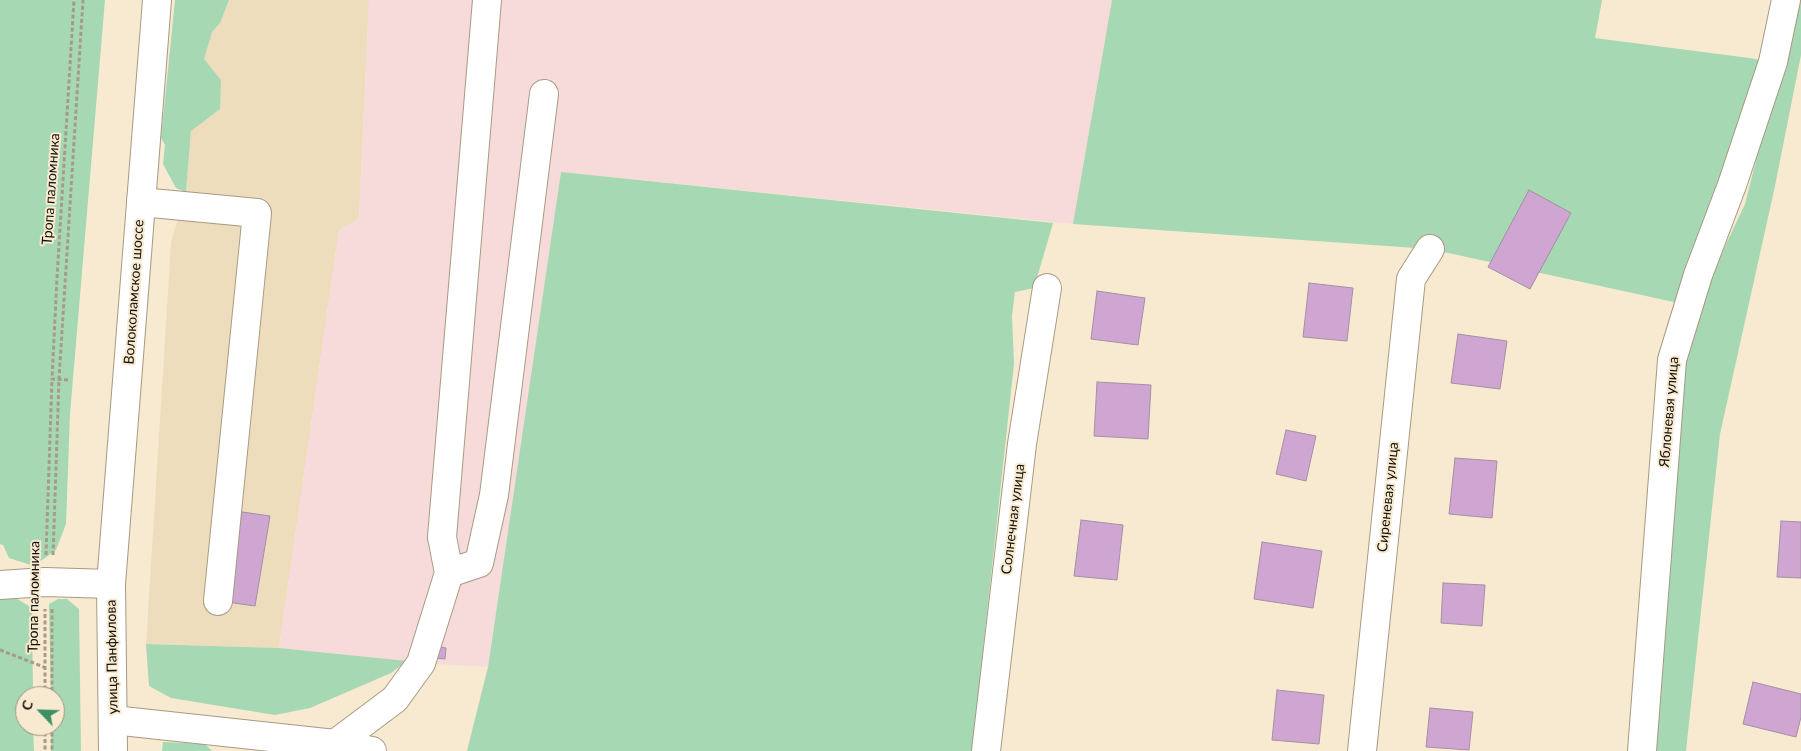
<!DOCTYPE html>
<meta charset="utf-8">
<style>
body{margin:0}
#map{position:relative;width:1801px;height:751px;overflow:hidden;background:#f8ead1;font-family:Lato,sans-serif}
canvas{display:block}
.north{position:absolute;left:15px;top:686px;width:50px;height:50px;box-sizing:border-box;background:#f8ead1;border:1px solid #9c9280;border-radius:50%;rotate:294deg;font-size:14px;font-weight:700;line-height:20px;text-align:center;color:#130e06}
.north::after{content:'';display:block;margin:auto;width:18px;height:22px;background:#3c9063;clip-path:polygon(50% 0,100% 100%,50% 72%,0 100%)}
</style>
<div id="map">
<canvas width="1801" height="751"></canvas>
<div class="north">С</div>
</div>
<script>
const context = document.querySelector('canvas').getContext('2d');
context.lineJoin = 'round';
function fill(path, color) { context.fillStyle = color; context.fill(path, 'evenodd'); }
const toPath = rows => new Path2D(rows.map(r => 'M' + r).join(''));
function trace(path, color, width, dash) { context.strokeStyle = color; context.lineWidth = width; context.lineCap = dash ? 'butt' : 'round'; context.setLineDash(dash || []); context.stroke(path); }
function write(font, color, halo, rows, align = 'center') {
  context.font = font + ' Lato,sans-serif'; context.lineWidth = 4; context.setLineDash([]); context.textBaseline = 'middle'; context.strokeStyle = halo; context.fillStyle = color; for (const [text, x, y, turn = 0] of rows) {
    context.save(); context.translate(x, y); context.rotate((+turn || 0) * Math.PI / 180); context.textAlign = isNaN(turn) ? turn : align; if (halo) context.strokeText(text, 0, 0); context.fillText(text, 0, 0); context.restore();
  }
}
fill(toPath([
 [202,0,369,0,359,219,339,230,279,648,146,644,171,242,186,192]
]), '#eeddbd');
fill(toPath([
 [369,0,1112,0,1073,224,561,172,488,667,421,663,279,648,339,230,359,219]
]), '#f6dbda');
fill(toPath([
 [0,0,105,0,70,414,66,524,56,550,34,566,9,558,3,545,0,544],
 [175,0,229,0,220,23,212,32,204,59,221,80,220,109,191,131,186,192,176,188,163,164,165,145,161,138],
 [1112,0,1602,0,1595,38,1749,58,1773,62,1683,304,1430,249,1073,224],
 [1794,0,1801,0,1801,55,1775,186,1720,434,1686,751,1654,751,1684,364,1708,282,1745,204,1781,62],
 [561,172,1053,223,1034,288,1015,292,1012,316,1014,364,972,751,467,751,488,667],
 [11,595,32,608,33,696,25,696,25,726,33,726,34,751,0,751,0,596],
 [58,599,67,599,79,609,81,751,51,751,51,726,55,726,55,696,51,696,49,604],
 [146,644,279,648,407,661,391,673,310,708,275,715,171,698,149,686],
 [163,742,205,744,212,751,162,751]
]), '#a6d8b3');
const building = toPath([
 [1529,190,1571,213,1530,289,1488,267,1529,190],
 [1309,283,1353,288,1347,341,1303,337,1309,283],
 [1097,291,1145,298,1138,345,1091,339,1097,291],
 [1458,334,1507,341,1500,389,1451,383,1458,334],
 [1097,382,1151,385,1148,439,1094,436,1097,382],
 [1286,430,1316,436,1306,481,1276,474,1286,430],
 [1455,458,1497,461,1492,518,1449,514,1455,458],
 [242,512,270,516,255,606,227,602,242,512],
 [1081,520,1123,525,1117,580,1074,576,1081,520],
 [1781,521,1801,522,1801,578,1777,577,1781,521],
 [1262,542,1322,551,1313,608,1254,599,1262,542],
 [1443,583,1485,585,1482,626,1441,623,1443,583],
 [435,646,446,648,445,659,434,658,435,646],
 [1753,682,1801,694,1801,717,1796,737,1743,724,1753,682],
 [1277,690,1324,695,1319,744,1272,740,1277,690],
 [1430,708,1473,712,1469,750,1426,747,1430,708]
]);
fill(building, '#cfa5d1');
trace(building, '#a390a4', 1);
const minor = toPath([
 [141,202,257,213,218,601],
 [449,573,479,563,494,495,544,94],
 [0,585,45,582,111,584],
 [113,720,335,744,372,751],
 [335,744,395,699,421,663,449,573,442,537,487,0],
 [986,751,1022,444,1047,288],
 [1362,751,1411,279,1430,249],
 [1642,751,1672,360,1698,275,1732,185,1773,62,1786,0]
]);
const major = toPath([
 [113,751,111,584,157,0]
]);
trace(minor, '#a79a83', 30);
trace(major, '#a79a83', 30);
trace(toPath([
 [68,380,52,379,57,278,74,0],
 [46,555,52,379],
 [53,555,59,379,83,0],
 [52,609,52,696],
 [0,650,44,667],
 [45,696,45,609],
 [45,726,45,751],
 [52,726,52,751]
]), '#a69b89', 3, [4, 2.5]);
trace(minor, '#fff', 28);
trace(major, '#fff', 28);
write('14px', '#130e06', '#f8ead1', [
 ["Тропа паломника",51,189,-86],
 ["Волоколамское шоссе",134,292,-86],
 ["Яблоневая улица",1669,412,-85],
 ["Сиреневая улица",1388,497,-84],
 ["Солнечная улица",1013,519,-83],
 ["Тропа паломника",34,597,-89],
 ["улица Панфилова",112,657,-91]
]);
</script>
